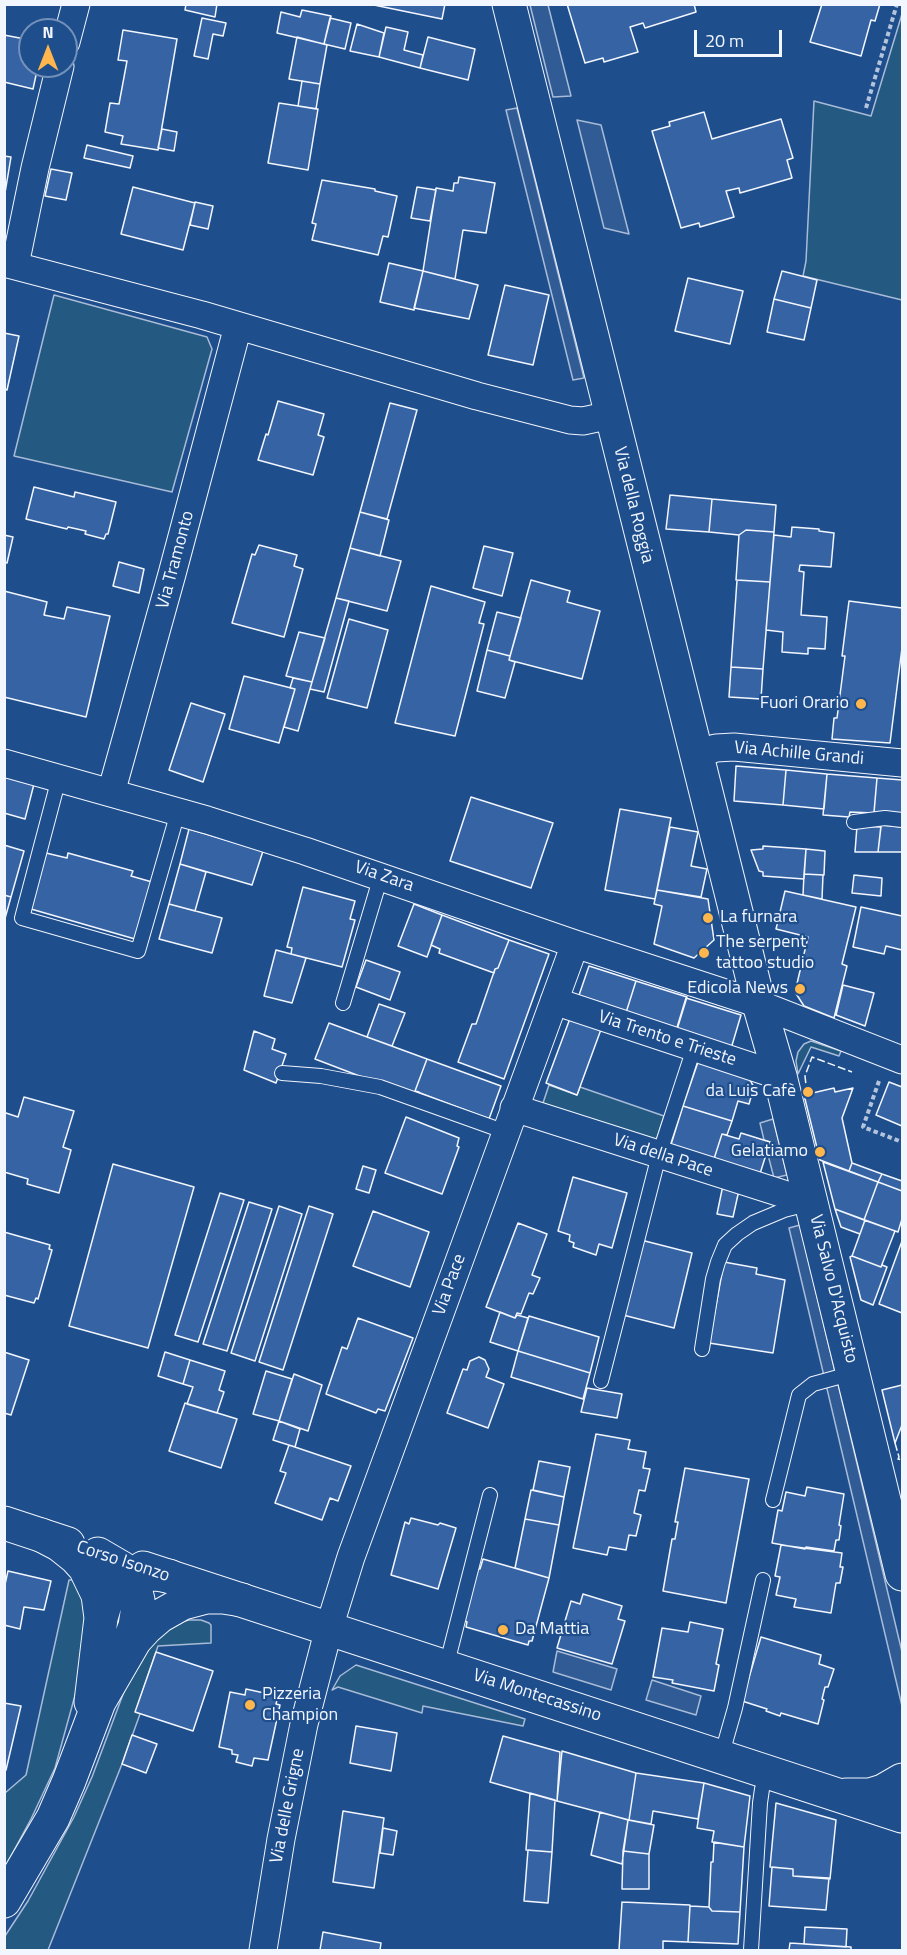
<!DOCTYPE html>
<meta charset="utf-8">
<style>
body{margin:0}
#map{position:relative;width:907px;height:1955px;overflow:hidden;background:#1f4e8c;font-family:"Titillium Web",sans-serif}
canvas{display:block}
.frame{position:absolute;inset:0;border:6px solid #f2f6ff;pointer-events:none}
.north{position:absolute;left:18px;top:18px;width:60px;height:60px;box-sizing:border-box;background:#1f4e8c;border:2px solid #7391ba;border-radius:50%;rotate:0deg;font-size:16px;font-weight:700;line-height:24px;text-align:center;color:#f2f6ff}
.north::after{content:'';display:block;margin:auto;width:21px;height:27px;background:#ffb74d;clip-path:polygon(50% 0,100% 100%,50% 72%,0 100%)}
.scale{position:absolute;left:694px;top:30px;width:88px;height:27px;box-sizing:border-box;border:3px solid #f2f6ff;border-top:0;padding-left:8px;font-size:18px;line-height:21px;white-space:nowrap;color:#f2f6ff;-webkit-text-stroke:4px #1f4e8c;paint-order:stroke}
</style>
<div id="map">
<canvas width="907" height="1955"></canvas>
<div class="frame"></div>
<div class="north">N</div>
<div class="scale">20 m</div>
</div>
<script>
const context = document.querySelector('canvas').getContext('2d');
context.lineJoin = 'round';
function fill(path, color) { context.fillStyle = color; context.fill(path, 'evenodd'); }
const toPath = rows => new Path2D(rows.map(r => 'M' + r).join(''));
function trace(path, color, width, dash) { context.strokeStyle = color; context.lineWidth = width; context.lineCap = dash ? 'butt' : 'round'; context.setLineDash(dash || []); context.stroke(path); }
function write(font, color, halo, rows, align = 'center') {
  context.font = font + ' "Titillium Web",sans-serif'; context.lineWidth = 4.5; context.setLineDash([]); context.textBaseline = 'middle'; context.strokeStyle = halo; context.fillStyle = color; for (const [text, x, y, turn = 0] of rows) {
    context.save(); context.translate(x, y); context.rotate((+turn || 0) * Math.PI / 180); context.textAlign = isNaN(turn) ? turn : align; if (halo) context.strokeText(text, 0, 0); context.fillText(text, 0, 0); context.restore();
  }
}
const green = toPath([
 [902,14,902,300,803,276,806,261,814,101,871,116,902,14],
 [54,295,207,337,212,349,172,492,14,456,54,295],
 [811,1041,841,1051,839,1056,811,1047,798,1074,796,1061,798,1052,804,1044,811,1041],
 [549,1085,577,1095,580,1087,664,1116,655,1144,542,1106,549,1085],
 [69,1580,73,1580,86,1603,79,1681,55,1768,31,1819,5,1867,5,1793,26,1775,69,1580],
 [189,1620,201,1620,209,1623,211,1625,211,1643,158,1646,136,1711,140,1714,122,1764,48,1950,5,1950,5,1936,28,1901,74,1817,92,1777,128,1681,143,1649,177,1623,189,1620],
 [356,1665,525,1719,523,1726,423,1706,422,1713,338,1687,332,1690,340,1676,356,1665]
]);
fill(green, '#245a82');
trace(green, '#a8bbd7', 1.5);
const parking = toPath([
 [530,5,548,5,571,96,553,97,530,5],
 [517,108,584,378,573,380,506,110,517,108],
 [577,120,601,125,629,234,604,228,577,120],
 [773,1119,787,1175,774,1178,767,1151,770,1142,764,1140,760,1123,773,1119],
 [800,1225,902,1652,902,1706,789,1228,800,1225],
 [557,1651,617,1669,611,1690,553,1672,557,1651],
 [652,1680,701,1696,696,1715,646,1700,652,1680]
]);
fill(parking, '#305b95');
trace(parking, '#a8bbd7', 1.5);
const building = toPath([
 [186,4,217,4,215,17,185,10,186,4],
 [369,4,445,4,442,19,369,4],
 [567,4,694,4,696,12,645,28,643,23,630,27,638,52,604,62,603,58,585,63,567,4],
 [822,4,880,4,875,21,871,20,861,56,810,42,822,4],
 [302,10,331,16,324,44,277,33,281,12,300,17,302,10],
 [202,18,226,23,223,36,213,34,208,59,194,56,202,18],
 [330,18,351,23,345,49,324,44,330,18],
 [357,24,384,33,379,57,350,51,357,24],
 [386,27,408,32,404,50,423,55,420,68,379,57,386,27],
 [123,30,177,39,158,150,121,144,123,136,105,132,110,103,119,104,127,61,118,60,123,30],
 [4,35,30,40,30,66,38,66,33,89,4,82,4,35],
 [297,37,327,45,320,84,289,79,297,37],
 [428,37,475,49,468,80,420,68,428,37],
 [302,81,320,84,316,109,298,106,302,81],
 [279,103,318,109,308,170,268,163,279,103],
 [704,112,712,139,781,119,793,158,787,160,792,178,740,193,739,188,726,191,734,217,700,227,699,223,681,228,652,131,670,126,669,122,704,112],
 [162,129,177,132,174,151,158,148,162,129],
 [87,145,133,156,130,168,84,158,87,145],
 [4,156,11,157,4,199,4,156],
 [51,169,72,173,66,200,45,196,51,169],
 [459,177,495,183,486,233,463,230,455,279,423,271,436,188,453,191,454,183,458,183,459,177],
 [322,180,375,189,375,191,397,196,388,237,383,236,378,255,312,240,316,224,312,223,322,180],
 [133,187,195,203,183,250,121,234,133,187],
 [417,187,436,190,430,221,411,218,417,187],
 [195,202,213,206,208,229,190,225,195,202],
 [389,263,423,271,414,310,380,302,389,263],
 [423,271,478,285,469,319,414,308,423,271],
 [782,271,817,280,811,308,774,299,782,271],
 [688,278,743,291,730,344,675,331,688,278],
 [505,285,549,295,533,365,488,355,505,285],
 [774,299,811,308,804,340,767,332,774,299],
 [4,333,19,336,7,390,4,389,4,333],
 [278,401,324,414,318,435,324,437,313,475,258,460,266,434,268,435,278,401],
 [390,403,417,410,387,519,360,512,390,403],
 [34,487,74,497,75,492,116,502,108,534,106,534,104,539,85,534,86,531,68,527,67,529,26,519,34,487],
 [670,495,712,499,709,532,666,529,670,495],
 [712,499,776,505,774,532,746,530,739,535,709,532,712,499],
 [360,512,389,520,380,556,350,548,360,512],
 [792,527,819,529,819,531,834,533,831,567,800,565,799,571,804,572,801,615,827,617,825,649,808,648,808,654,782,652,783,632,766,630,774,535,791,537,792,527],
 [746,530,774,532,770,582,736,580,739,535,746,530],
 [4,535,13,537,7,563,4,562,4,535],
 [259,545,297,555,294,566,303,569,284,637,232,623,252,554,255,555,259,545],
 [484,546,513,553,502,596,473,588,484,546],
 [350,548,401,561,387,611,336,598,350,548],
 [119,562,144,569,139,593,113,586,119,562],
 [531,580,570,591,567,602,600,611,582,679,509,660,531,580],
 [737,580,770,582,763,669,731,667,737,580],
 [431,586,485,602,479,623,484,624,455,736,395,723,431,586],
 [4,591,47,602,44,615,64,619,67,607,110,616,86,717,4,697,4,591],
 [336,598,349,601,324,692,310,689,336,598],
 [849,601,902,608,902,648,890,743,832,739,834,718,837,718,845,656,842,656,849,601],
 [497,612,521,618,510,656,487,650,497,612],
 [349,619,388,630,367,708,327,698,349,619],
 [299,632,325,638,312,682,286,676,299,632],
 [487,650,510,656,509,660,515,662,505,698,477,691,487,650],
 [731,667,763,669,761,699,729,697,731,667],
 [244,676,295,689,279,743,229,729,244,676],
 [293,678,312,682,298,731,284,727,295,689,290,688,293,678],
 [191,703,225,714,203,782,169,770,191,703],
 [736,766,786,770,783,805,734,801,736,766],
 [786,770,827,774,824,809,783,805,786,770],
 [827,774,877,778,874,813,850,812,849,817,823,815,827,774],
 [4,776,34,784,25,819,4,813,4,776],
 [877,778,902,780,902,814,874,812,877,778],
 [471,797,553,823,531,888,450,861,471,797],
 [620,809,671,818,655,899,605,890,620,809],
 [881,825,902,827,902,852,878,852,881,825],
 [857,826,881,827,878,852,855,852,857,826],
 [670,827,698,832,691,866,707,869,701,897,657,890,670,827],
 [189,829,263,851,252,885,180,864,189,829],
 [4,845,24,851,11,897,4,895,4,845],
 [763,846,806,849,804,879,763,876,763,872,759,871,751,850,763,849,763,846],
 [806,849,825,851,824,875,804,874,806,849],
 [46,853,67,858,68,853,133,871,131,876,152,882,135,939,31,909,46,853],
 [180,864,206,872,195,911,169,904,180,864],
 [804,874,823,875,822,899,803,895,804,874],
 [854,875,882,878,881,896,852,893,854,875],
 [303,887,355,901,350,919,355,920,342,967,291,954,292,948,287,947,303,887],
 [657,890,708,899,714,940,694,958,654,944,662,906,654,904,657,890],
 [785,891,856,907,842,964,847,966,834,1018,804,1006,795,992,808,937,776,929,785,891],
 [4,895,11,897,4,922,4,895],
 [169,904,222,918,212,953,159,939,169,904],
 [414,904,442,915,427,957,398,946,414,904],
 [861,907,902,916,902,950,886,946,884,954,853,947,861,907],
 [442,915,509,940,498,968,495,969,494,973,439,953,440,949,431,945,442,915],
 [509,940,549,954,504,1079,458,1062,472,1024,476,1024,495,969,498,968,509,940],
 [276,950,306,958,292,1003,264,996,276,950],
 [366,960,400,972,390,1000,356,987,366,960],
 [589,966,636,981,624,1019,576,1004,589,966],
 [636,981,687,997,675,1036,624,1019,636,981],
 [843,985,874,993,865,1026,836,1015,843,985],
 [686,998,741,1015,730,1052,675,1034,686,998],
 [379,1004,405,1013,392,1046,367,1037,379,1004],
 [572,1013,603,1024,577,1095,546,1083,572,1013],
 [329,1023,427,1059,415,1091,419,1092,417,1098,315,1059,329,1023],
 [254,1031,275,1039,272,1049,286,1054,276,1083,244,1070,254,1031],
 [427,1059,501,1086,489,1119,415,1091,427,1059],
 [698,1062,748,1077,754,1087,749,1104,738,1101,732,1121,683,1106,698,1062],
 [889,1082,902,1087,902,1126,876,1115,889,1082],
 [834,1088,835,1092,853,1088,842,1118,852,1163,849,1171,820,1160,804,1095,834,1088],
 [24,1097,74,1111,63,1147,71,1150,59,1193,27,1184,28,1179,4,1172,4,1117,6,1113,18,1117,24,1097],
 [683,1106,732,1121,727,1135,722,1134,712,1165,669,1151,683,1106],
 [406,1117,459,1138,457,1146,459,1147,442,1194,385,1173,406,1117],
 [741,1133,770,1142,758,1180,712,1165,722,1134,739,1139,741,1133],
 [823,1162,878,1182,864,1220,835,1209,823,1162],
 [852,1163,882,1174,878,1182,849,1171,852,1163],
 [113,1164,194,1187,148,1348,69,1326,113,1164],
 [363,1166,376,1170,369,1193,356,1189,363,1166],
 [882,1174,902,1181,902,1191,878,1182,882,1174],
 [573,1177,627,1193,612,1248,599,1244,596,1255,573,1247,574,1243,569,1241,570,1235,558,1231,573,1177],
 [878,1182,902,1191,902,1219,898,1232,864,1220,878,1182],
 [723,1185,739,1190,733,1217,717,1214,723,1185],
 [220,1193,244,1200,198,1342,175,1335,220,1193],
 [249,1202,272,1209,227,1351,203,1344,249,1202],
 [279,1206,302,1214,255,1361,231,1353,279,1206],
 [309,1206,333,1214,283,1370,259,1362,309,1206],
 [835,1209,865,1220,860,1234,841,1227,835,1209],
 [373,1211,429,1232,410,1287,353,1266,373,1211],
 [865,1220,895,1231,881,1267,852,1256,865,1220],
 [518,1223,547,1234,532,1275,540,1278,533,1294,529,1293,521,1314,517,1313,515,1318,486,1307,518,1223],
 [4,1232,50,1245,49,1249,52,1250,38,1299,36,1298,34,1303,4,1295,4,1232],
 [641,1240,692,1253,674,1328,623,1315,641,1240],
 [902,1241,902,1313,879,1304,902,1241],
 [852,1256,881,1267,882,1265,887,1267,873,1305,861,1300,850,1257,852,1256],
 [724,1262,757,1268,756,1274,785,1280,773,1353,709,1343,724,1262],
 [500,1312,515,1318,517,1315,528,1318,518,1351,490,1342,500,1312],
 [529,1316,599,1337,590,1373,518,1351,529,1316],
 [358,1318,413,1338,385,1411,378,1409,376,1413,326,1394,342,1347,347,1349,358,1318],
 [518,1351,590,1373,583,1399,511,1377,518,1351],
 [4,1352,29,1360,11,1415,4,1413,4,1352],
 [165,1352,190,1360,183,1384,158,1376,165,1352],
 [479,1357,485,1360,489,1369,486,1377,504,1384,488,1428,447,1413,463,1369,467,1370,470,1361,479,1357],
 [190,1360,225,1371,219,1390,224,1392,217,1413,187,1404,193,1387,183,1384,190,1360],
 [266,1371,292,1379,279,1421,253,1414,266,1371],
 [294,1374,322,1385,308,1431,279,1421,294,1374],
 [902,1385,902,1425,895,1443,882,1390,902,1385],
 [587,1388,622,1394,617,1418,581,1412,587,1388],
 [185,1403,237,1419,221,1468,169,1451,185,1403],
 [279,1421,300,1429,295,1447,273,1440,279,1421],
 [596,1434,630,1440,628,1449,646,1452,643,1468,650,1469,645,1491,639,1490,634,1513,641,1515,636,1536,629,1535,626,1550,609,1547,607,1555,573,1548,596,1434],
 [289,1445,351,1466,338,1501,330,1498,322,1520,275,1503,286,1473,280,1471,289,1445],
 [539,1461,570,1467,564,1497,533,1490,539,1461],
 [685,1468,749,1479,726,1603,663,1591,672,1539,675,1539,678,1522,675,1522,685,1468],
 [807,1487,844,1494,839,1525,841,1526,839,1540,836,1540,834,1551,806,1547,805,1549,772,1543,778,1510,782,1511,786,1492,805,1496,807,1487],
 [531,1490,564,1497,559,1525,525,1519,531,1490],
 [411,1518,438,1525,440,1523,456,1528,438,1589,391,1575,405,1522,409,1524,411,1518],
 [525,1519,559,1525,549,1578,515,1568,525,1519],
 [781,1545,842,1553,840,1567,843,1567,840,1583,836,1583,831,1613,794,1607,796,1599,776,1595,780,1577,775,1576,781,1545],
 [483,1559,549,1578,532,1641,529,1641,528,1645,466,1627,467,1622,463,1620,478,1568,480,1569,483,1559],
 [8,1571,51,1581,44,1610,24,1607,20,1629,4,1625,4,1589,8,1571],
 [583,1594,622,1606,618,1619,625,1621,612,1664,557,1648,571,1601,580,1604,583,1594],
 [690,1622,723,1629,716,1664,719,1665,714,1691,672,1683,673,1680,653,1677,662,1628,688,1632,690,1622],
 [761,1637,821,1655,819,1664,834,1669,828,1687,825,1687,822,1699,824,1700,818,1724,781,1713,780,1716,766,1711,767,1709,742,1701,761,1637],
 [156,1652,213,1671,193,1731,135,1712,156,1652],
 [246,1689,278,1696,276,1704,280,1705,268,1760,254,1758,252,1766,236,1762,238,1755,232,1754,232,1750,219,1747,230,1692,245,1695,246,1689],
 [4,1703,21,1706,6,1770,4,1769,4,1703],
 [356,1726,397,1733,391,1771,350,1763,356,1726],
 [132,1735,157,1744,146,1773,122,1764,132,1735],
 [503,1736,560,1752,557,1801,490,1782,503,1736],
 [562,1751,636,1773,629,1820,557,1801,562,1751],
 [636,1773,704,1783,698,1819,653,1811,651,1824,629,1820,636,1773],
 [704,1783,750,1796,744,1847,712,1842,714,1831,697,1828,704,1783],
 [530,1793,555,1800,552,1852,526,1850,530,1793],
 [776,1803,836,1820,830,1879,793,1876,793,1869,770,1867,776,1803],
 [343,1811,384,1818,374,1888,333,1882,343,1811],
 [600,1812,628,1820,622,1864,591,1855,600,1812],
 [628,1820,654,1825,649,1854,623,1851,628,1820],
 [383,1828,397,1831,393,1855,380,1853,383,1828],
 [714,1842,744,1847,740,1912,712,1911,709,1907,711,1862,713,1862,714,1842],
 [528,1850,552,1852,548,1903,524,1901,528,1850],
 [623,1851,649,1854,649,1889,622,1889,623,1851],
 [772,1867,793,1869,793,1876,829,1878,826,1910,769,1906,772,1867],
 [622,1902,690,1905,688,1942,663,1941,663,1950,619,1950,622,1902],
 [690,1906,709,1907,712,1911,740,1912,738,1944,688,1942,690,1906],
 [805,1927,847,1929,846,1947,804,1944,805,1927],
 [323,1932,381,1943,380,1950,320,1950,323,1932],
 [790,1943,851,1947,851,1950,789,1950,790,1943]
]);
fill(building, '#3563a3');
trace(building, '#f2f6ff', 1.5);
const lane = toPath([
 [59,778,22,918,138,951,178,812],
 [854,822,885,818,902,820],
 [343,1003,381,876],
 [282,1073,321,1076,380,1087,506,1132],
 [702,1349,713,1279,718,1262,725,1245,737,1234,753,1223,784,1210,804,1205],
 [601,1381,659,1155,694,1048],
 [773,1500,799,1395,813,1384,853,1373],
 [446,1667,490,1495],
 [721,1757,735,1708,763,1580],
 [751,1950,760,1803,762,1789,768,1772]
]);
const street = toPath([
 [66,42,76,4],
 [4,263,202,315,477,396,570,420,583,421,611,415],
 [15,265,35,168,60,66],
 [696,754,716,748,734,747,902,763],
 [4,763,207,820,305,851,575,944,759,1004,902,1060],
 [111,793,172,574,238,326],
 [554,1001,780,1076],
 [514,1108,812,1203],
 [263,1950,281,1839,304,1724,329,1628,351,1557,575,944]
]);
const secondary = toPath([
 [509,4,759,1004,780,1076,902,1574],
 [4,1523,68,1544],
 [143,1568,902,1816],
 [846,1795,870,1795,883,1791,902,1780]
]);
const highway = toPath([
 [41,1535,60,1545,75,1557,85,1568,98,1595,101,1618],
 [98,1554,122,1568,130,1578,135,1588,138,1600,137,1613,135,1626,127,1648],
 [91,1702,101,1618,107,1598,115,1587,130,1578,154,1574,169,1576],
 [4,1901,53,1818,69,1781,99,1702,135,1640,146,1628,160,1616,183,1603,206,1597,223,1597,242,1600]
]);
trace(lane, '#f2f6ff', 16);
trace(street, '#f2f6ff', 29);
trace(secondary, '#f2f6ff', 35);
trace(highway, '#f2f6ff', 35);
trace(toPath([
 [866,108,897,4],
 [879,1081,863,1127,902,1142]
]), '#b3c4dc', 4, [4.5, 3]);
trace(lane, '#1f4e8c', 14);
trace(street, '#1f4e8c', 27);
trace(secondary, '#1f4e8c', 33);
trace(highway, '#1f4e8c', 33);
trace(toPath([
 [807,1094,805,1076,812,1057,852,1072],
 [895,1443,899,1457,898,1459,902,1460]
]), '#f2f6ff', 1.5, [8, 3]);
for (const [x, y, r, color] of [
 [861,704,6,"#ffb74d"],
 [708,918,6,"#ffb74d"],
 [704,953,6,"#ffb74d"],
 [800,989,6,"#ffb74d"],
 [808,1092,6,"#ffb74d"],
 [820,1152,6,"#ffb74d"],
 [503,1630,6,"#ffb74d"],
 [250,1705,6,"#ffb74d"]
]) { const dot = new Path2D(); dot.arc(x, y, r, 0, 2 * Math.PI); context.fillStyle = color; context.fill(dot); trace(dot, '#1f4e8c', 2); }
write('18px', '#f2f6ff', '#1f4e8c', [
 ["Via della Roggia",633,505,76],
 ["Via Tramonto",176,560,-75],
 ["Via Achille Grandi",799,754,5],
 ["Via Zara",384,877,19],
 ["Via Trento e Trieste",667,1039,18],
 ["Via della Pace",663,1156,18],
 ["Via Pace",450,1285,-70],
 ["Via Salvo D'Acquisto",833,1289,76],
 ["Corso Isonzo",123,1562,18],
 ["Via Montecassino",537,1696,18],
 ["Via delle Grigne",288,1806,-79]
]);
write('18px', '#f2f6ff', '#1f4e8c', [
 ["Fuori Orario",849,704],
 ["La furnara",720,918,"left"],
 ["The serpent",716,943,"left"],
 ["tattoo studio",716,964,"left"],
 ["Edicola News",788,989],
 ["da Luis Cafè",796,1092],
 ["Gelatiamo",808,1152],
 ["Da Mattia",515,1630,"left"],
 ["Pizzeria",262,1695,"left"],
 ["Champion",262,1716,"left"]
], 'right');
</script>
